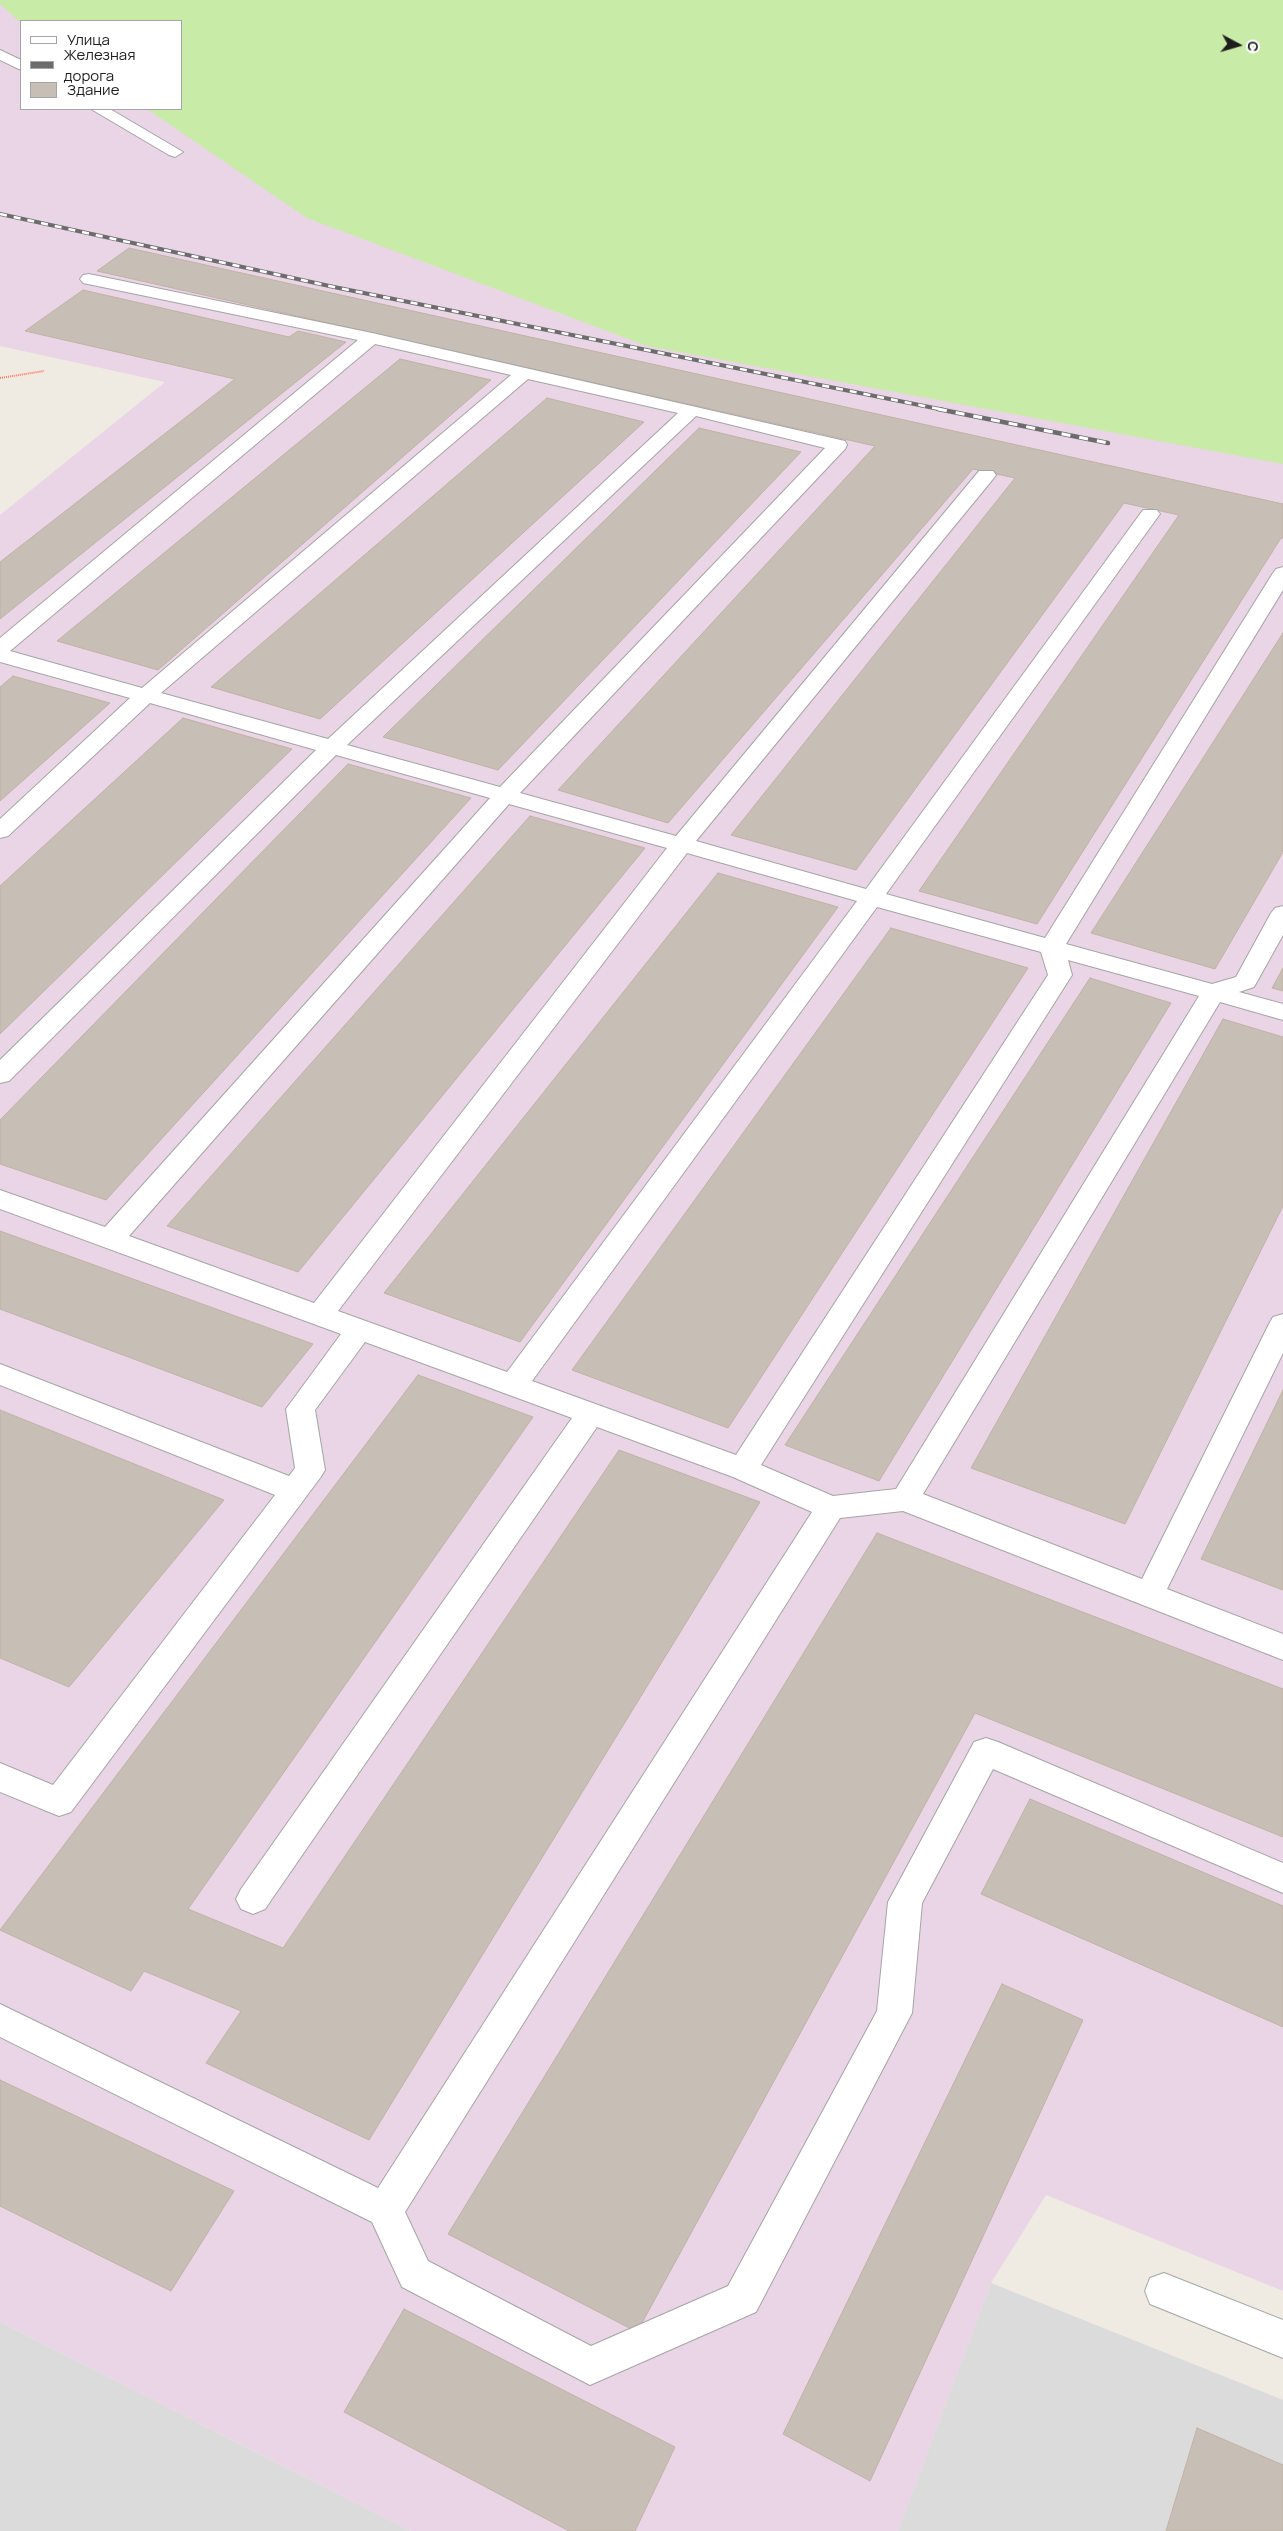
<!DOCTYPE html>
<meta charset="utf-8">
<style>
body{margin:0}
#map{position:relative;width:1283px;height:2531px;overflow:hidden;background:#efebe3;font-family:Manrope,sans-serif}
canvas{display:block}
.legend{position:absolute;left:20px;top:20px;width:162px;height:90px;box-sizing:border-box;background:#fff;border:1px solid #a5a5a5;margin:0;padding:6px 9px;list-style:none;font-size:15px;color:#1e1e1e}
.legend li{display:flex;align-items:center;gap:10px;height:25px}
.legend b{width:25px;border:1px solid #a5a5a5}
.north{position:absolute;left:1213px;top:20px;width:50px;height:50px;-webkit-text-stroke:4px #fff;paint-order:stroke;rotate:96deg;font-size:14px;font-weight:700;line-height:20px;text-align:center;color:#1e1e1e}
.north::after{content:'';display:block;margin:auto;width:18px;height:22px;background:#1e1e1e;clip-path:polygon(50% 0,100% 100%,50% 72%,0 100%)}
</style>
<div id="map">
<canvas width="1283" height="2531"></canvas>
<ul class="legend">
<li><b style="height:6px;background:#fff"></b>Улица</li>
<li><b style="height:6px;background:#6c6c6c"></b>Железная дорога</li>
<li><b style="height:14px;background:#c7beb6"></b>Здание</li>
</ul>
<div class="north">С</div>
</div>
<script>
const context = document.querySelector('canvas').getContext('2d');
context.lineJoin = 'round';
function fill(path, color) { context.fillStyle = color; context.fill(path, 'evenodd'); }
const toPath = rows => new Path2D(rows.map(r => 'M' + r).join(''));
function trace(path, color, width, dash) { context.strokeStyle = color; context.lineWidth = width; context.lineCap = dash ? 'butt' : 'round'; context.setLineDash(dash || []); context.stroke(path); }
fill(toPath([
 [991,2283,1283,2400,1283,2531,898,2531],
 [0,2322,411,2531,0,2531]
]), '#dcdbdb');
fill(toPath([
 [0,0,1283,0,1283,2291,1046,2195,991,2283,898,2531,411,2531,0,2322,0,515,165,382,0,346],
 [21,21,181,21,181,109,21,109]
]), '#e9d5e5');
fill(toPath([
 [0,0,1283,0,1283,464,647,346,307,218,147,109,181,109,181,21,21,23,0,4]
]), '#c8eca7');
const building = toPath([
 [129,248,1283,504,1283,538,1281,538,1037,924,919,891,1179,515,1124,503,856,870,731,835,1015,478,973,469,668,823,558,790,875,446,97,271,129,248],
 [83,290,289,337,298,331,346,342,0,619,0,562,235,379,25,331,83,290],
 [400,359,491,380,158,670,57,641,400,359],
 [547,398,644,422,320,719,211,687,547,398],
 [699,428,801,452,498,770,383,737,699,428],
 [1283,633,1283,852,1215,969,1091,933,1283,633],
 [13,676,110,703,0,801,0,687,13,676],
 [183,718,292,749,0,1034,0,886,183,718],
 [348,764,471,798,106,1200,0,1164,0,1120,348,764],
 [530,816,645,848,298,1272,167,1226,530,816],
 [718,873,838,907,520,1342,384,1293,718,873],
 [891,928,1028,968,728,1428,572,1370,891,928],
 [1283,968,1283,991,1272,988,1283,968],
 [1090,978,1171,1003,879,1481,785,1445,1090,978],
 [1223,1019,1283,1037,1283,1206,1125,1524,971,1468,1223,1019],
 [0,1231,313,1344,262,1407,0,1309,0,1231],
 [418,1375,533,1417,188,1909,283,1948,619,1450,760,1502,369,2140,206,2063,241,2011,144,1971,131,1991,0,1930,418,1375],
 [1283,1390,1283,1590,1201,1559,1283,1390],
 [0,1410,224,1500,69,1687,0,1658,0,1410],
 [877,1533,1283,1689,1283,1837,975,1713,637,2332,448,2234,877,1533],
 [1030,1799,1283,1906,1283,2027,981,1894,1030,1799],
 [1002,1984,1083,2020,870,2481,783,2434,1002,1984],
 [0,2080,234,2191,171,2291,0,2206,0,2080],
 [404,2309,675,2447,635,2531,569,2531,344,2412,404,2309],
 [1197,2428,1283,2465,1283,2531,1166,2531,1197,2428]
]);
fill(building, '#c7beb6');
trace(building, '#c2b2a5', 1);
const service = toPath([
 [0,50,21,60,21,70,0,60,0,50],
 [91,109,110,109,183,152,175,157,169,155,91,109],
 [89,274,372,333,845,441,847,445,845,449,520,793,676,836,979,471,993,471,996,475,993,479,696,841,866,889,1143,510,1157,510,1160,514,1157,518,886,894,1045,938,1273,573,1276,569,1283,567,1283,590,1066,944,1212,984,1236,977,1271,913,1275,908,1283,906,1283,935,1254,987,1239,992,1283,1004,1283,1020,1220,1002,923,1494,1142,1579,1269,1324,1273,1317,1283,1314,1283,1353,1167,1589,1283,1634,1283,1660,903,1511,840,1518,405,2212,428,2261,591,2346,728,2286,877,2011,888,1902,974,1742,986,1738,998,1742,1283,1863,1283,1893,993,1769,922,1903,912,2013,756,2312,590,2385,402,2287,372,2222,0,2037,0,2004,378,2188,812,1512,733,1477,597,1427,265,1909,253,1914,241,1909,236,1899,241,1889,572,1418,365,1342,315,1410,325,1470,320,1478,71,1812,59,1816,0,1792,0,1763,53,1785,275,1495,0,1385,0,1364,289,1476,295,1468,286,1409,341,1334,0,1209,0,1190,105,1227,490,798,336,755,9,1081,0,1083,0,1060,316,750,150,703,8,836,0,838,0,819,130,698,0,662,0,638,358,340,83,283,80,279,83,275,89,274],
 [375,344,511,375,142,688,10,651,375,344],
 [528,379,678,413,328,739,161,693,528,379],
 [696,416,825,448,500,787,347,745,696,416],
 [509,804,667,848,314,1303,129,1236,509,804],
 [687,853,857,901,507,1372,338,1311,687,853],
 [877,907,1041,952,1048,975,736,1455,532,1381,877,907],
 [1068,960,1199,996,896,1489,833,1496,761,1465,1072,975,1068,960]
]);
const minor = toPath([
 [1164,2273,1283,2320,1283,2358,1150,2304,1145,2291,1150,2278,1164,2273]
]);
trace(service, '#a5a5a5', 2);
trace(minor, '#a5a5a5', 2);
trace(toPath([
 [0,378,44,371]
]), '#ff7765', 2, [1, 1]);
fill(service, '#fff');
fill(minor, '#fff');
const railFar1 = toPath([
 [0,214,334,287,944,410]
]);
const rail = toPath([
 [938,409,1108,443]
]);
trace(railFar1, '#6c6c6c', 4);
trace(rail, '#6c6c6c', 4.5);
trace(railFar1, '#fff', 2.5, [7]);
trace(rail, '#fff', 3, [9]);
</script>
